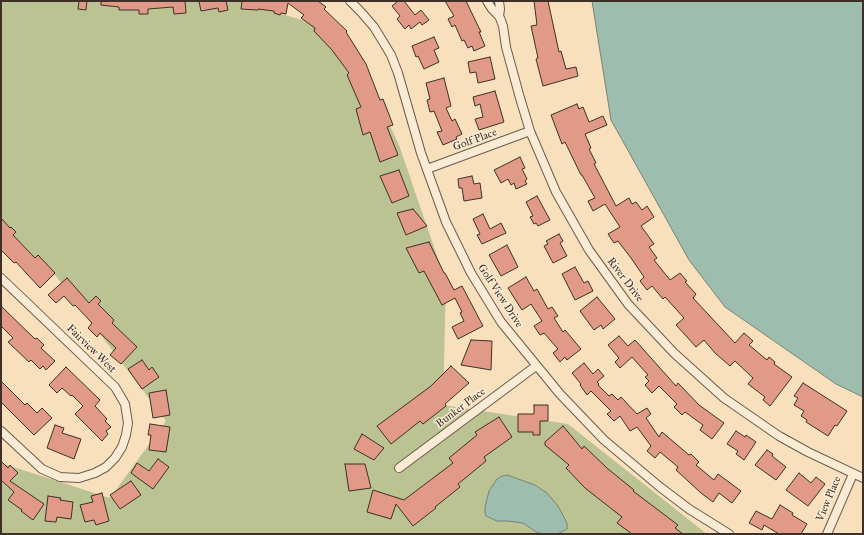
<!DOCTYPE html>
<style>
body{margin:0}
#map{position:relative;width:864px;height:535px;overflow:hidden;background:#f8e0bd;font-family:"IM FELL Great Primer",serif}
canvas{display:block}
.frame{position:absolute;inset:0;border:2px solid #3e2f28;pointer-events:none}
</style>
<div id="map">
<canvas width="864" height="535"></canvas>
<div class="frame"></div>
</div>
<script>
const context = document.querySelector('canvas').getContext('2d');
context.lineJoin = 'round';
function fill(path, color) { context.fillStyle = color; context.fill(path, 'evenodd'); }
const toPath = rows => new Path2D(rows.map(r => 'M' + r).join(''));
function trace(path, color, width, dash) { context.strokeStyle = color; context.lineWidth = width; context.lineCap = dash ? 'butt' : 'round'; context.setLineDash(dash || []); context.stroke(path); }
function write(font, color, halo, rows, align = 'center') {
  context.font = font + ' "IM FELL Great Primer",serif'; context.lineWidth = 3; context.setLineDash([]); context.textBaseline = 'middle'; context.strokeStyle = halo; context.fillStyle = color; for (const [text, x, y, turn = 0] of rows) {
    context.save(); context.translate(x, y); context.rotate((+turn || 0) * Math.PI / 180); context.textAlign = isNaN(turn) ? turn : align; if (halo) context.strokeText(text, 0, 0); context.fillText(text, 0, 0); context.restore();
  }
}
fill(toPath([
 [1,1,240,1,347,34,399,145,446,282,443,405,568,424,707,534,1,534,1,463,110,498,166,421,56,276,1,231]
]), '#bbc393');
const water = toPath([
 [592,1,863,1,863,397,836,384,725,307,689,260,611,120,592,1],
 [507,475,535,485,547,493,558,506,567,523,567,529,557,534,543,534,536,532,523,523,508,521,497,521,486,516,485,513,485,507,489,491,497,479,502,476,507,475]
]);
fill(water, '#9dbdae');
trace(water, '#778478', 1);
const building = toPath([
 [79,1,87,1,86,10,78,9,79,1],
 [101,1,185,1,186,13,174,14,173,7,148,9,148,14,139,14,139,10,119,10,119,7,101,5,101,1],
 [199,1,226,1,228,10,219,12,218,8,201,11,199,1],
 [242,1,318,1,326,7,324,9,347,31,346,32,366,64,380,100,383,99,393,125,387,127,398,155,380,162,370,132,363,135,356,109,361,107,347,75,349,73,332,50,314,31,315,28,301,18,304,15,288,3,286,14,281,13,280,15,274,13,274,11,258,9,258,10,241,9,242,1],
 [398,1,404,1,415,15,421,10,429,20,422,25,420,22,411,29,409,25,405,29,397,19,400,16,392,6,398,1],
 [445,1,466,1,481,32,479,32,485,46,474,51,472,46,468,48,464,40,462,41,455,25,452,27,448,19,454,16,445,1],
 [534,1,548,1,559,52,561,51,566,69,576,67,578,76,543,86,536,59,538,58,531,26,537,25,534,1],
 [434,37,439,48,434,50,439,62,424,69,418,56,416,57,412,46,434,37],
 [490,57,495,79,478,83,476,72,470,73,468,62,490,57],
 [444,78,451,106,446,108,452,121,455,119,462,134,456,137,457,139,443,145,437,132,442,131,434,111,430,112,427,100,430,99,426,83,444,78],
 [495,91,504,122,479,130,475,119,483,117,480,104,475,106,473,97,495,91],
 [577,104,579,109,583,107,589,122,603,116,607,125,585,134,591,148,589,149,596,163,594,164,616,206,629,198,632,204,636,202,642,210,647,206,654,217,641,226,654,244,649,247,657,258,654,260,670,280,680,273,687,281,685,282,696,294,693,298,735,343,744,333,753,341,749,345,767,360,769,357,775,362,774,364,792,377,770,406,763,400,765,397,748,384,753,378,735,361,730,366,715,353,704,340,696,347,688,338,676,325,684,318,665,297,663,299,652,286,647,290,640,281,644,277,631,258,618,241,614,243,608,234,620,227,605,204,593,211,588,201,595,198,582,175,581,175,565,142,562,144,551,115,577,104],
 [520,157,525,168,522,169,527,179,525,181,527,184,516,189,514,183,511,185,508,179,501,183,494,170,520,157],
 [399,170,409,196,392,203,380,176,399,170],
 [472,176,474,184,480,183,482,198,464,201,462,188,459,188,458,179,472,176],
 [537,196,550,220,538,226,536,223,534,224,530,217,533,216,526,202,537,196],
 [413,209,427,226,406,235,397,213,413,209],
 [483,214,490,229,501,223,506,233,482,244,477,235,480,234,473,219,483,214],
 [1,218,10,228,11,227,16,232,13,235,35,258,38,255,55,273,40,288,16,262,14,263,1,250,1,218],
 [559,234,563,241,560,243,567,256,553,263,544,246,548,244,546,241,559,234],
 [429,242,444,273,445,273,454,290,462,286,483,326,458,339,452,327,464,321,460,313,462,312,455,298,442,305,424,271,419,273,406,248,429,242],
 [507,245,518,267,501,276,489,255,507,245],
 [575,267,584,283,588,281,593,291,575,300,562,274,575,267],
 [526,277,534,291,537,289,548,309,552,307,558,316,554,318,563,332,565,330,581,349,567,360,565,357,560,362,553,353,558,349,544,333,540,335,534,326,542,321,531,304,522,310,508,288,526,277],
 [67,278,89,303,96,296,101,301,98,304,114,320,112,323,137,347,121,364,110,355,116,348,100,333,97,337,88,328,92,323,75,305,73,306,64,296,56,303,48,295,67,278],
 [597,297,615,319,603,329,601,325,594,330,580,311,597,297],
 [1,306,35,339,37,338,44,345,41,348,55,361,46,370,43,366,40,369,31,360,29,362,8,342,13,338,1,326,1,306],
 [619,336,628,346,635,340,676,386,678,383,699,405,724,423,712,439,700,430,703,425,685,412,682,415,674,407,677,404,659,386,652,393,645,385,649,381,645,377,648,375,632,357,620,368,615,362,619,358,608,345,619,336],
 [471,340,492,341,491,370,461,365,471,340],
 [142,360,149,370,152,367,159,377,142,389,128,369,142,360],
 [584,363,593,374,598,369,604,376,597,382,599,384,598,385,609,396,612,394,618,400,621,397,637,414,647,408,651,414,646,418,659,437,662,432,689,455,691,454,699,462,696,465,714,480,718,474,741,491,732,503,719,493,713,502,701,493,676,470,678,467,660,452,655,458,647,451,651,446,637,427,630,431,620,416,614,421,607,414,611,411,591,391,587,395,580,385,581,384,572,373,584,363],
 [451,366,469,383,445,404,446,406,423,424,420,421,391,444,377,426,431,386,451,366],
 [66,367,100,400,95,406,107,419,105,421,111,427,106,431,108,434,102,441,75,414,83,406,72,395,71,396,62,388,57,393,49,385,66,367],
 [1,381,25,405,27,403,37,413,42,408,52,418,34,435,1,402,1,381],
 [803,383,847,411,837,426,835,425,828,436,806,422,807,420,801,416,804,411,794,405,798,398,794,396,803,383],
 [166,390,170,415,153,418,149,393,166,390],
 [534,405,548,405,548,421,540,421,540,435,533,435,533,432,518,432,518,414,534,414,534,405],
 [499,417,512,437,484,457,486,461,458,484,460,487,435,507,436,508,413,526,396,504,391,519,367,512,373,490,404,500,453,463,449,458,477,435,475,432,499,417],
 [150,424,170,427,166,452,149,450,151,435,148,435,150,424],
 [55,425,64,428,62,433,81,439,74,459,47,448,55,425],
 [563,426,582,449,584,446,608,469,634,490,633,491,678,525,675,528,683,534,632,534,617,523,622,517,585,488,566,468,569,465,545,445,545,442,563,426],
 [736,431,745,437,746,435,756,442,744,460,736,454,738,451,727,444,736,431],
 [362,434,384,448,374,460,354,449,362,434],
 [767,450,773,454,772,456,786,467,776,480,755,465,767,450],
 [158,459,169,467,153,489,131,473,137,463,149,471,158,459],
 [1,461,8,468,10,465,18,473,10,481,44,504,33,520,21,511,22,510,8,500,14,492,1,480,1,461],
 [345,464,365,464,371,488,349,491,345,464],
 [799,473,811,483,816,477,825,484,808,506,786,490,799,473],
 [131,481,141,495,120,509,110,495,131,481],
 [102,493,109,521,96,525,94,520,85,522,80,505,93,502,91,496,102,493],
 [48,496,61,498,60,500,73,502,71,519,57,517,56,522,45,521,48,496],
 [780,505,793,513,792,515,807,524,801,534,779,534,764,525,762,530,749,523,756,511,772,519,780,505]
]);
fill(building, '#e29a88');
trace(building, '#3e2f28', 1);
const minor = toPath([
 [350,1,361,12,374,27,391,55,398,73,421,153,446,222,471,273,501,322,560,394,604,440,660,487,689,509,729,534],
 [487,1,492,9,499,16,500,18,503,26,506,47,520,98,530,131,556,192,589,250,628,304,674,353,724,398,779,436,808,452,863,478],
 [499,16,500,9,499,1],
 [427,169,530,131],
 [1,278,115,387,125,404,128,423,126,435,122,447,115,458,106,467,95,473,79,478,60,477,42,469,1,431],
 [399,468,536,366],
 [827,534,853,474]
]);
trace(minor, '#6c5b4d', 10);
trace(minor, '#faebd4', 8);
write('11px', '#3e2f28', '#faebd4', [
 ["Golf Place",475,140,-20],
 ["River Drive",625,280,53],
 ["Golf View Drive",500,296,57],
 ["Fairview West",91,349,44],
 ["Bunker Place",461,408,-37],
 ["View Place",829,499,-67]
]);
</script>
